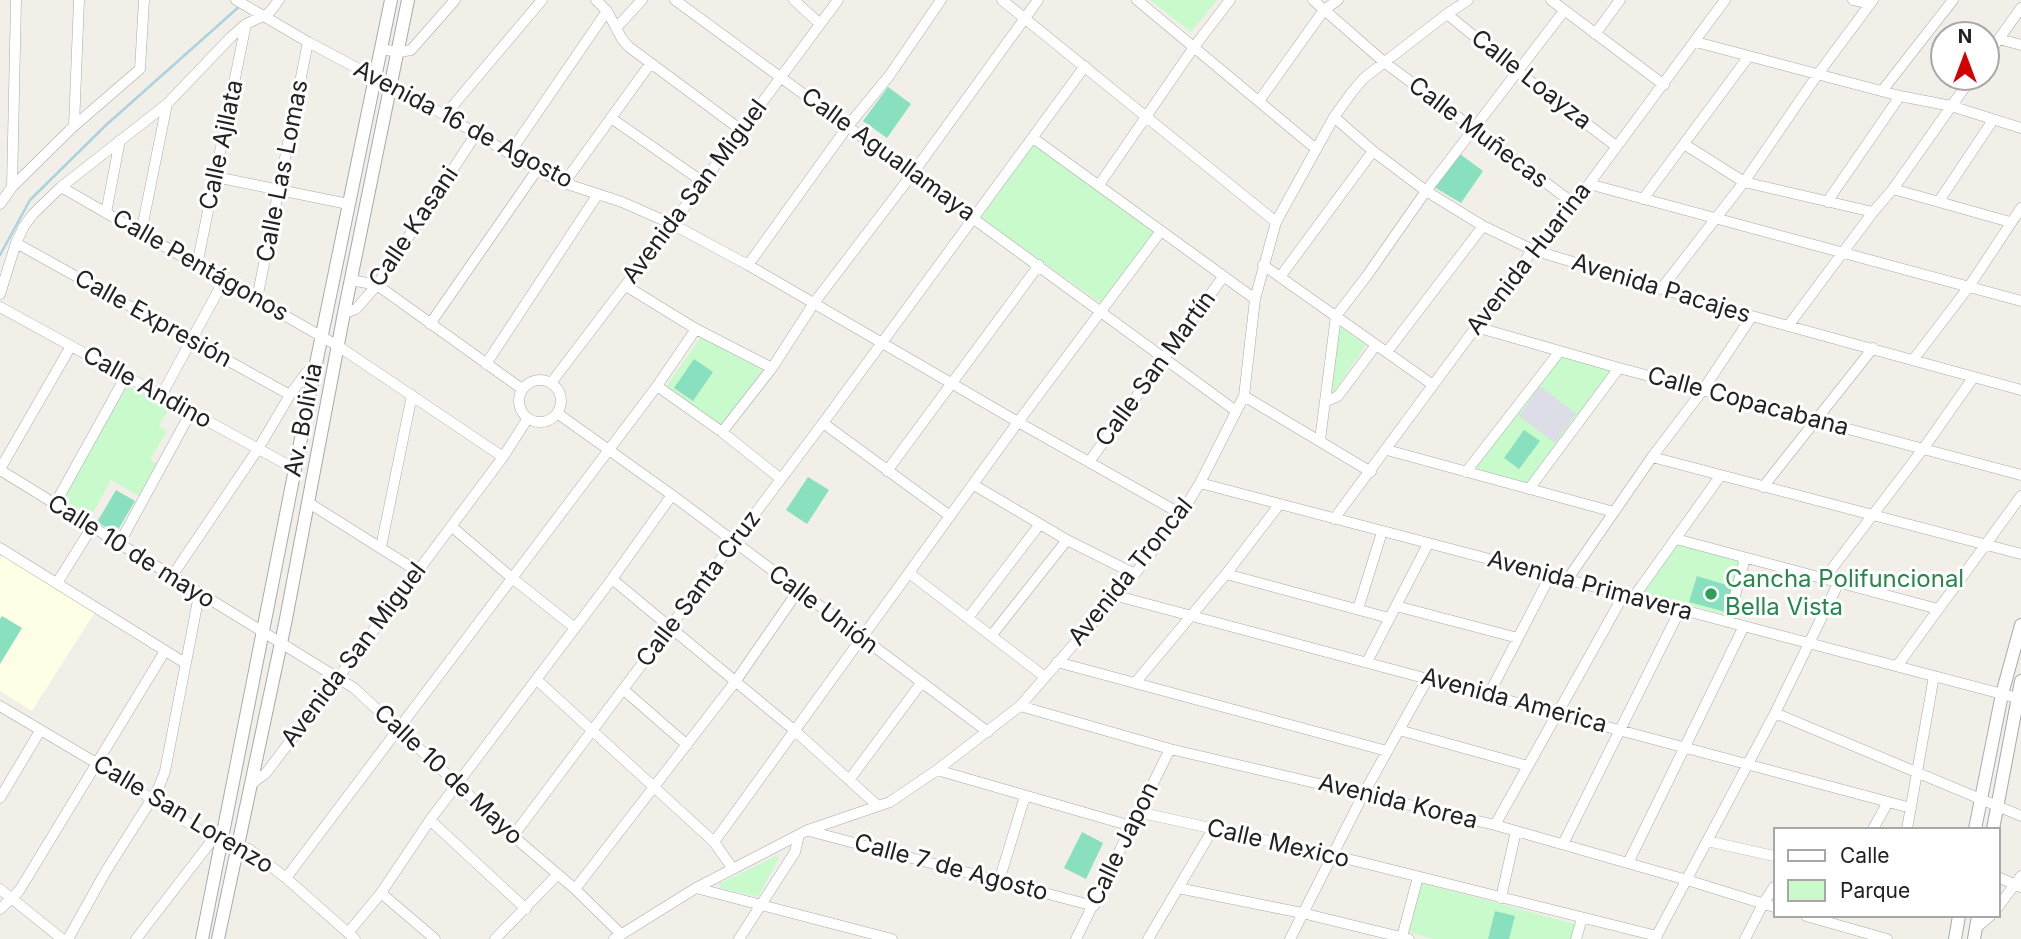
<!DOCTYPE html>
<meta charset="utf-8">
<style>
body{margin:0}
#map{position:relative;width:2021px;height:939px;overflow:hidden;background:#f2efe9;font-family:Inter,sans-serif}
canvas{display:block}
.legend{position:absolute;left:1773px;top:827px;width:228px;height:91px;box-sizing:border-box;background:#fff;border:2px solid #a7a7a7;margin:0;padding:9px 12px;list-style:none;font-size:21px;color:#222}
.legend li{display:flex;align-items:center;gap:14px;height:35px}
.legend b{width:35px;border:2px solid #a7a7a7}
.north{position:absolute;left:1930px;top:21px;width:70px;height:70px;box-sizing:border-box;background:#fff;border:2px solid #a7a7a7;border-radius:50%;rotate:0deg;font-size:19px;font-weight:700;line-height:28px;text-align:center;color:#222}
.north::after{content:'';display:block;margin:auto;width:24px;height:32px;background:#d40000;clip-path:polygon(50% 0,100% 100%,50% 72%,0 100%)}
</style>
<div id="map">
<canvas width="2021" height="939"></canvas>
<ul class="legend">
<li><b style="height:9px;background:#fff"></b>Calle</li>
<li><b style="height:19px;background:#c8facc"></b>Parque</li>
</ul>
<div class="north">N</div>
</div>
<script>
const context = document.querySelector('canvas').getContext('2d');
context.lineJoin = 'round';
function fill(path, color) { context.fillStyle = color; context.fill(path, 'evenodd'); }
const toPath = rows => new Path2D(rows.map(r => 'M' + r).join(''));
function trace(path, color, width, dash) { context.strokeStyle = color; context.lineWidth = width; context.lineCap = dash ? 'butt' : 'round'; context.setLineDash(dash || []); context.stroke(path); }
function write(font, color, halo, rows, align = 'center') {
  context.font = font + ' Inter,sans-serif'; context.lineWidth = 6; context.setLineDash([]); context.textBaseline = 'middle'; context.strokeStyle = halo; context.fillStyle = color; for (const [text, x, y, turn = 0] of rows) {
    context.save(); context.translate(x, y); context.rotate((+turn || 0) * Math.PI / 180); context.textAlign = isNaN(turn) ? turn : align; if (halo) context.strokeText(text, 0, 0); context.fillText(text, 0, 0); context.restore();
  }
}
fill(toPath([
 [3,554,95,612,32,711,0,691,0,559]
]), '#ffffe5');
fill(toPath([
 [1150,0,1217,0,1191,32],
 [1033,144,1156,232,1103,305,980,217],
 [1340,327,1366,345,1329,399],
 [701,337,763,370,721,427,665,388],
 [1561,355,1611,371,1527,485,1475,468],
 [125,384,169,409,159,426,167,431,150,460,158,464,140,497,111,480,90,518,59,501],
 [1678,542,1741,562,1727,615,1644,593],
 [776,856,779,858,758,897,720,888,719,884],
 [1422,883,1575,924,1571,939,1434,939,1409,932]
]), '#c8facc');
fill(toPath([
 [888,87,911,104,887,138,863,121],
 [1460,154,1483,171,1461,203,1434,187],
 [694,359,713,372,693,401,674,388],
 [1524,430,1540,441,1519,469,1504,458],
 [808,477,829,490,807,524,786,510],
 [116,490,135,501,116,533,97,522],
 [1697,576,1733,587,1726,612,1689,602],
 [2,616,22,628,0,664,0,619],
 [1082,832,1103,843,1086,879,1064,868],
 [1495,911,1515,916,1509,939,1488,939]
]), '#88e0be');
fill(toPath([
 [1540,386,1576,414,1555,443,1519,416]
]), '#dddde8');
trace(toPath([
 [0,255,30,200,105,126,241,5]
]), '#aad3df', 2.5);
const minor = toPath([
 [236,0,308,42,445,115,537,170,564,183,622,202,672,224,748,265,1018,422,1181,514],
 [596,0,607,11,622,39,629,47,741,130],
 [675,0,1236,411],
 [794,0,820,24],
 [1002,0,1276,222],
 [1137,0,1316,149],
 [1313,0,1384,62,1573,203],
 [1551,0,1664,85],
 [1853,0,1870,4],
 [1447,14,1518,72,1616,146],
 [616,28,642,0],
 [1595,34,1620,0],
 [1999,39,2021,45],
 [1696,42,1900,96,1951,106,2021,128],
 [381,49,399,52,411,50,455,0],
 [1986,57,2021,8],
 [1882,91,1953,0],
 [1259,101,1324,10,1338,0],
 [445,115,542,0],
 [1334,117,1373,151,1426,191,1483,226,1533,250,1752,316,2021,390],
 [611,118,703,182],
 [74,126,79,0],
 [1033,138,1255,299],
 [1684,144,1744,182,1873,212],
 [509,154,607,11],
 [216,177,348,204],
 [564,183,650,64],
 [1589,184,2021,301],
 [1099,185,1194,47,1230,0],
 [12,187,16,0],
 [61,187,338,346,503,457],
 [1893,189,2010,222],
 [1643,199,1749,56],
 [1939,201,1993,120],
 [1827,202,1900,96],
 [0,204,12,187,74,126,140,69,144,0],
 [106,213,120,140],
 [141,233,167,104],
 [16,243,290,395],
 [197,265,246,24],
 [748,265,848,126,889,76,941,0],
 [1263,265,1433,385],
 [1280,277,1373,151],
 [351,280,377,285,522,389],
 [626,286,696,329,772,368],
 [1661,289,1744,182,1818,74,1873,0],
 [0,294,16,243,24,226,33,214,61,187,167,104,231,37,246,24,269,13,279,0],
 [257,299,308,42],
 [0,307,295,469],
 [344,313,356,309,377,285,476,134],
 [430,324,537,170],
 [1788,326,1873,212,1893,189,1972,77],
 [1476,327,1619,368,2021,475],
 [1387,352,1483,226],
 [1913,360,1968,288,2021,208],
 [486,364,598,194],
 '519 401a21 21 0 1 1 42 0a21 21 0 1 1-42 0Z',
 [551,383,672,224,838,0],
 [657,386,722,432,781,479],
 [161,396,224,280],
 [1244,396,1371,472],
 [1325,402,1338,396,1376,345],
 [557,413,672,495,988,732],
 [823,423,950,516],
 [722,432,772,368,814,303,913,173,1038,0],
 [1320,440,1336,316,1366,277,1426,191,1564,11],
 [1387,450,1614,512],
 [1652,457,2021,554],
 [1089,462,1223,277],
 [0,469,71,346],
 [0,470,354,688,513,836,575,889,620,933],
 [887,471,1039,265],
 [1466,472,1560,351],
 [1200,483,2021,699],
 [974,485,1067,540,1135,574],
 [1763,487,1873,348],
 [1529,489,1619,368],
 [309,503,417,571],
 [55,504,126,376],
 [1334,519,1533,250,1589,184,1725,0],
 [451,526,512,578,575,628],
 [1676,539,1938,609],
 [119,544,191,412],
 [381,547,412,395],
 [0,548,185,663],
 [909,573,1045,677],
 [1226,574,1389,618],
 [172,576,258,449,290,395,306,373,315,367],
 [612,579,794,730,878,806],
 [1824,579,1923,449,1973,378],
 [1567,580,1652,457,1703,390,1752,316],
 [57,583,92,527],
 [1117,596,1911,808],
 [1633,598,1721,475],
 [1396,606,1518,638],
 [1358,609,1382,532],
 [968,618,1040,524],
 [1728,622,1745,558],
 [991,636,1067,540],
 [1057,662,1387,751],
 [1367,662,1428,544],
 [1897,666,2021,496],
 [537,680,714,842,733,869],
 [1135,683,1226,574,1279,505],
 [624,690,687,745],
 [1489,694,1550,576],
 [0,706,98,764,213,839,249,849,286,878,355,939],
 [1020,706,1170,749,1495,825,1687,880,1774,907],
 [1775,713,2021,816],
 [1399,730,1528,766],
 [937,770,1131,826],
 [849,780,922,682],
 [250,785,266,773,338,678,503,457,528,418],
 [0,798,40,731],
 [1138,812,1332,855,1657,936],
 [430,820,526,909],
 [1495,825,1623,596],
 [1873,829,1888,802],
 [1907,829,1934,676],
 [809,831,1094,906],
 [513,836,823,423,1085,66],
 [1707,841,1774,856],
 [714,842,1018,422,1161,231],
 [1563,844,1680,610],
 [1628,863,1744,626],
 [1998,877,2020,887],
 [286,878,657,386,696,329],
 [999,881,1025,796],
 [696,888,892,939],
 [1178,888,1302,913,1409,939],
 [0,889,62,939],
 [575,889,735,682,798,591],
 [381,893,435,939],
 [1501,898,1516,831],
 [1998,907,2021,876],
 [0,909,19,891,165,651],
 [1806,916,1887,939],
 [1976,928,1990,916],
 [348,933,381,893,430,820,612,579,672,495],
 [1402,937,1418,877],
 [68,939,106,871,158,789,165,771,199,595],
 [136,939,213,839],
 [495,939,558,874],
 [614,939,696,888,808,830,890,802,937,770,1020,706,1135,574,1181,514,1200,483,1244,396,1255,299,1276,222,1334,117,1352,92,1364,78,1447,14,1468,0],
 [739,939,795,852,799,835],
 [1076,939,1170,749],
 [1148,939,1213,829],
 [1290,939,1364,793,1428,678],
 [1576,939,1582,918],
 [1655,939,1775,713,1839,582],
 [1745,939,1763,904,1774,887]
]);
const tertiary = toPath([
 [1975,829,2002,694,2021,625],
 [1993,829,2021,681],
 [202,939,311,388,391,0],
 [218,939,285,624,344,313,408,0],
 [1955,939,1959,916],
 [1974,939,1978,916]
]);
trace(minor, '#a9a9a9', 11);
trace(tertiary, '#a9a9a9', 14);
trace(minor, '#fff', 10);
trace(tertiary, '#fff', 12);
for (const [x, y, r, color] of [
 [1711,594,7,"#2e9e5b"]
]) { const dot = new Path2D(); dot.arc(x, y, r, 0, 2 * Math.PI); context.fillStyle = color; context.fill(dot); trace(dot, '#fff', 2.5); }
write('24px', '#222', '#fff', [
 ["Calle Loayza",1531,80,38],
 ["Avenida 16 de Agosto",463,125,28],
 ["Calle Muñecas",1478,133,37],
 ["Calle Ajllata",222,145,-78],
 ["Calle Aguallamaya",888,155,36],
 ["Calle Las Lomas",283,171,-79],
 ["Avenida San Miguel",695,192,-53],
 ["Calle Kasani",414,227,-56],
 ["Avenida Huarina",1529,259,-52],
 ["Calle Pentágonos",200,266,30],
 ["Avenida Pacajes",1661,289,17],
 ["Calle Expresión",153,319,29],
 ["Calle San Martín",1156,369,-54],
 ["Calle Andino",147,388,29],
 ["Calle Copacabana",1748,402,15],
 ["Av. Bolivia",304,420,-79],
 ["Calle 10 de mayo",131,552,32],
 ["Avenida Troncal",1131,572,-51],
 ["Avenida Primavera",1590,586,15],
 ["Calle Santa Cruz",699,589,-53],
 ["Calle Unión",823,610,37],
 ["Avenida San Miguel",354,655,-53],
 ["Avenida America",1514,701,15],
 ["Calle 10 de Mayo",448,775,43],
 ["Avenida Korea",1398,802,14],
 ["Calle San Lorenzo",183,815,31],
 ["Calle Japon",1123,844,-64],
 ["Calle Mexico",1278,844,13],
 ["Calle 7 de Agosto",951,868,15]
]);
write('24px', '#27864d', '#fff', [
 ["Cancha Polifuncional",1725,580],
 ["Bella Vista",1725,608]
], 'left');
</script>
